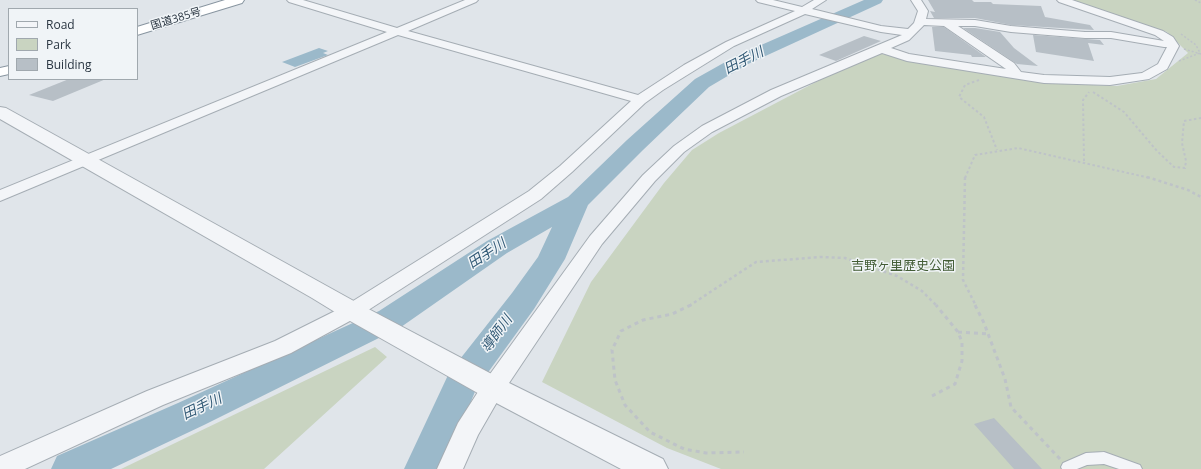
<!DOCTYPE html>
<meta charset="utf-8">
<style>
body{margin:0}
#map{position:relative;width:1201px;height:469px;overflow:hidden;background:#e0e5ea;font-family:"Open Sans",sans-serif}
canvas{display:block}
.legend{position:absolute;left:8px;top:8px;width:130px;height:72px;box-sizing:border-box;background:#f0f4f7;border:1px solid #a0a8ae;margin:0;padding:5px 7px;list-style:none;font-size:12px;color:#293541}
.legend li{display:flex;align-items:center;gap:8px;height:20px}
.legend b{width:20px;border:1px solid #a0a8ae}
</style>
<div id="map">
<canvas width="1201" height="469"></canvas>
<ul class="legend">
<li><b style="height:5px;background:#f3f5f8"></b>Road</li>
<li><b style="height:11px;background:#c9d4c1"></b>Park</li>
<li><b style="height:11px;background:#b7bfc6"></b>Building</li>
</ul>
</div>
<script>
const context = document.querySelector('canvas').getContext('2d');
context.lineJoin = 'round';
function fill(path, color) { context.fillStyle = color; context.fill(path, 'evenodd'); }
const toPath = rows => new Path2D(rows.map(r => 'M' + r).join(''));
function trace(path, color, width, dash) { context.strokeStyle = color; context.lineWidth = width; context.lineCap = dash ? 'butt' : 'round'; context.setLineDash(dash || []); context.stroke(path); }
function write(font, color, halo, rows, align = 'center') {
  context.font = font + ' "Open Sans","Noto Sans JP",sans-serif'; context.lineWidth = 3; context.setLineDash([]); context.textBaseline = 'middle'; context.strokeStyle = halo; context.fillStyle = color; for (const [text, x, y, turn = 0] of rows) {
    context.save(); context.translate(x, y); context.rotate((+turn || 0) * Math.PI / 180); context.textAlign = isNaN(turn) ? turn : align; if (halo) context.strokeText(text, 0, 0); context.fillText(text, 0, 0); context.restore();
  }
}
fill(toPath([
 [1068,0,1201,0,1201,469,721,469,667,448,542,382,591,282,664,183,692,150,719,133,873,52,936,66,1043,83,1117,86,1156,79,1188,53,1167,32],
 [375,347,387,357,264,469,121,469]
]), '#c9d4c1');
fill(toPath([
 [319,48,328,51,323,53,328,55,295,67,282,62]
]), '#9bb9ca');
fill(toPath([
 [864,0,883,0,881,3,748,64,709,87,643,150,588,205,565,259,534,309,476,389,444,469,404,469,449,373,512,293,538,257,552,227,507,253,401,327,204,425,111,469,51,469,57,456,178,403,379,311,487,241,568,197,627,140,695,79,736,56,864,0]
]), '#9bb9ca');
fill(toPath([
 [928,0,972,0,974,2,991,2,993,4,1041,6,1045,17,1090,25,1094,30,1011,25,975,18,934,18,930,11,935,12],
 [932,27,944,27,986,57,972,57,971,55,935,51],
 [963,28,975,28,1000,32,1014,48,1038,66,1017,64],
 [1033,35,1100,40,1104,45,1088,43,1094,61,1036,52],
 [864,36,881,41,836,61,819,55],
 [69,79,106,79,53,101,29,95],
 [994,418,1042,469,1014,469,974,424]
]), '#b7bfc6');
const service = toPath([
 [1104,452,1140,465,1142,469,1119,469,1104,464,1087,465,1077,469,1062,469,1061,467,1063,463,1086,453,1104,452]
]);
const minor = toPath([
 [287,0,303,0,397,28,465,0,478,0,476,2,408,31,638,95,684,65,726,42,795,11,758,2,756,0,773,0,802,7,814,0,826,0,812,9,881,26,908,29,914,23,918,11,911,0,921,0,928,11,926,19,975,20,1011,26,1085,32,1111,32,1164,41,1155,35,1059,2,1057,0,1072,0,1163,31,1173,37,1179,46,1167,69,1149,79,1110,85,1044,83,907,61,882,53,781,96,712,132,684,152,655,181,602,244,501,395,478,435,463,469,437,469,458,423,485,381,590,236,643,175,674,146,702,126,771,90,902,35,881,32,805,14,734,46,663,90,645,103,572,172,541,199,359,316,291,353,163,405,25,469,0,469,0,456,147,391,275,341,345,306,529,191,560,166,631,101,398,35,0,201,0,190,387,32,289,2,287,0],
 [924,25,944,26,1006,69,909,54,891,48,909,40,924,25],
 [958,26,975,26,1011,32,1085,38,1111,38,1164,47,1167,47,1158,64,1142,73,1110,77,1044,75,1021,72,1014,63,958,26]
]);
const tertiary = toPath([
 [0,107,6,108,361,305,503,380,663,459,668,469,621,469,483,396,343,317,312,298,0,119,0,107]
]);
const trunk = toPath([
 [225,0,244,0,242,3,137,35,137,27,225,0],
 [9,66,9,74,0,76,0,68,9,66]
]);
trace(service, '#a5adb4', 2);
trace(minor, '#a5adb4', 2);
trace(tertiary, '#a5adb4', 2);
trace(trunk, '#8895a0', 2);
trace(toPath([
 [1195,0,1201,3],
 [1184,49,1201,54],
 [1179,61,1200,53,1196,45,1181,34]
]), '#bec3c8', 1.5, [2, 2]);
trace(toPath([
 [979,80,965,85,959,97,984,117,997,150],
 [1093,92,1124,112,1157,151,1174,167,1185,168,1186,161,1182,143,1184,121,1201,118],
 [1084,161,1083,100,1089,92],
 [965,178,975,155,1018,148,1150,178]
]), '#bec3c8', 2, [2.5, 2.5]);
trace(toPath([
 [965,177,963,280,976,306],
 [1147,177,1188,190,1201,197],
 [689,306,756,262,821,257,845,258,897,276,922,291,937,306]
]), '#bec3c8', 2.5, [3, 3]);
trace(toPath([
 [691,305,672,314,643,320,621,331,612,350,615,380,625,405,650,432,684,449,706,453,744,452],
 [975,305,984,323,1005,379,1011,407,1060,459],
 [958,332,989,334],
 [932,396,955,384,962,361,962,342,958,332,936,305]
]), '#bec3c8', 3, [4, 4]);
fill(service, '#f3f5f8');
fill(minor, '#f3f5f8');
fill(tertiary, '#f3f5f8');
fill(trunk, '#fff');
write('11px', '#293541', '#f0f4f7', [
 ["国道385号",176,19,-17]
]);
write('13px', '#435d36', '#f0f4f7', [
 ["吉野ヶ里歴史公園",903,266]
]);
write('italic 14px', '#325a76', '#f0f4f7', [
 ["田手川",744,61,-27],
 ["田手川",487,254,-33],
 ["導師川",497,334,-54],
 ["田手川",202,407,-25]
]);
</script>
